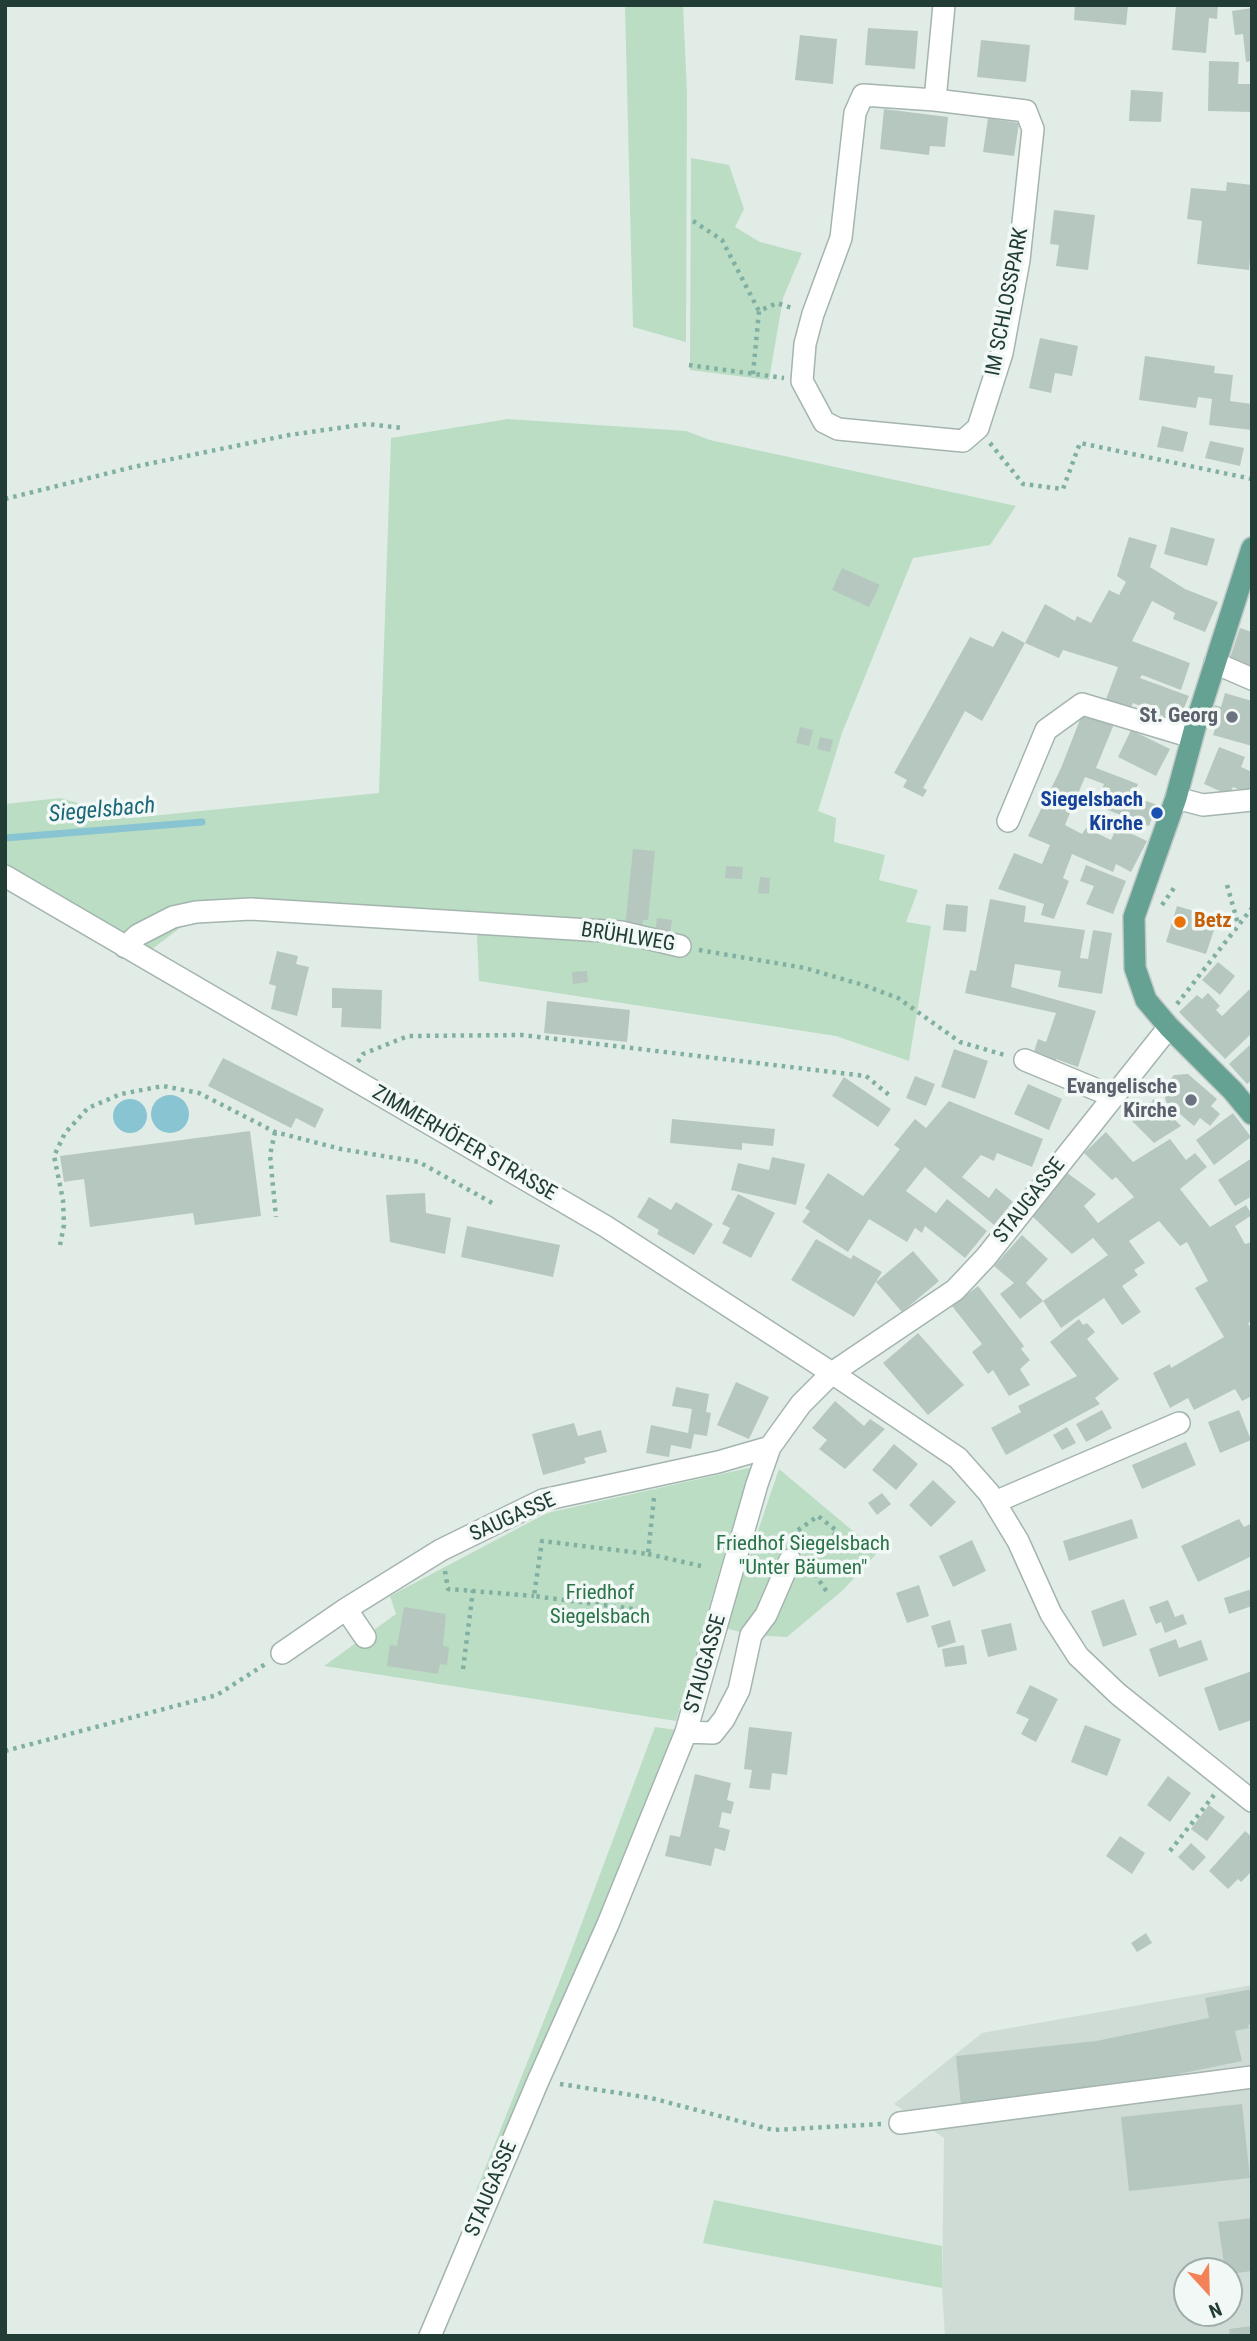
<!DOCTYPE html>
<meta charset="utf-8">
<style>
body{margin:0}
#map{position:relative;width:1257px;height:2341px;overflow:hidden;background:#e1ece7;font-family:"Roboto Condensed",sans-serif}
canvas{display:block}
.frame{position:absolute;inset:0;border:7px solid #213d36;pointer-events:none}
.north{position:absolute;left:1173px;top:2257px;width:70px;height:70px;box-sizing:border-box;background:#f2f8f5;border:2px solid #9eada9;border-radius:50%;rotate:158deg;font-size:19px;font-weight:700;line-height:28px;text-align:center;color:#213d36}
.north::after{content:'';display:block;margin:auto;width:24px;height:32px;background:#f38258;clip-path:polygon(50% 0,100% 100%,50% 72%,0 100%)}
</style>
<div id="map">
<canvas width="1257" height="2341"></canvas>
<div class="frame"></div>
<div class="north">N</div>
</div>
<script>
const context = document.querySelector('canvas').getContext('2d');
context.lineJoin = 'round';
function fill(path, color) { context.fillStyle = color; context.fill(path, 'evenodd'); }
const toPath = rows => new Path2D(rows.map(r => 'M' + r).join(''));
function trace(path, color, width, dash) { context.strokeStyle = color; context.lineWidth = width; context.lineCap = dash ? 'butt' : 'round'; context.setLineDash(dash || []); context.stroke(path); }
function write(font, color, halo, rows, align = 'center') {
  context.font = font + ' "Roboto Condensed",sans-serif'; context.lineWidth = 7; context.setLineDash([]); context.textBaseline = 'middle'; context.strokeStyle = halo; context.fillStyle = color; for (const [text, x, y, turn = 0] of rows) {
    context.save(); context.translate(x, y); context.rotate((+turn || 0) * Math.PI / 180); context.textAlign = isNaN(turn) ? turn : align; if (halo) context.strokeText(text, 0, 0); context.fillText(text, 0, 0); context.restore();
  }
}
fill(toPath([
 [1252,1985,1252,2336,945,2336,942,2288,944,2138,894,2104,982,2033],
 [1187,2271,1229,2271,1229,2313,1187,2313]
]), '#cfdcd6');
fill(toPath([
 [625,5,683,5,687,94,686,342,633,327],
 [691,158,729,165,744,209,735,227,760,242,802,253,783,298,769,380,690,370],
 [508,419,686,431,710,440,1016,506,990,545,913,558,842,733,818,811,836,818,834,842,885,855,879,880,918,890,906,922,931,926,909,1061,836,1036,479,981,476,916,378,921,189,921,147,953,5,869,5,804,60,798,131,818,379,793,391,438],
 [753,1467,733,1525,676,1721,324,1666,396,1614,390,1596,547,1513],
 [779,1469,878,1552,843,1590,787,1637,751,1635,725,1628],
 [655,1727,676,1730,625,1865,480,2196,476,2191,568,1960],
 [714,2200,942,2246,942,2288,703,2243]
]), '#baddc4');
fill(toPath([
 '151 1114a19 19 0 1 1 38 0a19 19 0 1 1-38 0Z',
 '113 1116a17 17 0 1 1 34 0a17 17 0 1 1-34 0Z'
]), '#88c4d1');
trace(toPath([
 [5,838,202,822]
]), '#88c4d1', 7);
fill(toPath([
 [1075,5,1128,5,1126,25,1074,20],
 [1176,5,1218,5,1217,19,1209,18,1206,53,1172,50],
 [1252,8,1252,61,1246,62,1243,34,1235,35,1232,11],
 [868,28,918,31,915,69,865,65],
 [800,35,837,39,833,84,795,80],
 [981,40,1030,45,1026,82,977,77],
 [1209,61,1239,62,1238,84,1252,84,1252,112,1208,111],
 [1131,90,1163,92,1161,122,1129,121],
 [884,109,948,117,945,147,930,146,929,155,880,149],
 [988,118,1019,123,1014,156,983,152],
 [1227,182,1252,185,1252,239,1249,270,1197,264,1202,221,1187,219,1191,188,1226,191],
 [1054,210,1095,215,1088,270,1056,266,1059,245,1050,244],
 [1040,338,1078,346,1072,376,1055,373,1051,393,1029,388],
 [1145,356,1215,366,1214,373,1233,375,1230,401,1252,404,1252,430,1209,425,1212,399,1198,397,1196,408,1139,400],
 [1162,426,1188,432,1183,452,1157,447],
 [1210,441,1244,448,1240,466,1205,458],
 [1171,527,1215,539,1207,566,1164,554],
 [1129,537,1157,545,1150,567,1185,589,1218,602,1205,632,1173,619,1175,613,1152,601,1132,641,1190,663,1181,690,1142,675,1140,678,1189,696,1178,722,1133,703,1129,712,1105,702,1118,667,1063,650,1059,658,1025,643,982,721,965,711,923,788,927,790,923,797,903,787,907,780,894,773,970,637,993,647,1002,631,1025,643,1045,604,1075,621,1077,616,1091,623,1109,590,1119,595,1126,582,1117,576],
 [842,568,880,585,869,607,832,590],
 [1240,628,1252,632,1252,666,1230,658],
 [1225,693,1252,701,1252,746,1213,735,1217,723,1210,721,1215,705,1221,707],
 [1083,712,1114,724,1096,768,1138,784,1133,796,1157,805,1149,826,1095,805,1104,784,1085,777,1065,825,1082,834,1086,828,1111,840,1117,827,1147,841,1131,872,1116,864,1113,872,1072,854,1063,878,1069,881,1054,919,1041,915,1044,904,998,889,1014,853,1042,864,1050,845,1028,836,1061,768],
 [800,727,813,730,809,746,796,743],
 [1131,730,1170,749,1156,776,1118,757],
 [820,737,833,740,830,752,817,749],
 [1219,747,1245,757,1241,767,1252,772,1252,795,1233,787,1229,795,1204,784],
 [633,849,655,851,648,920,643,920,642,930,625,928],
 [1086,865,1126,881,1113,914,1086,904,1094,886,1080,881],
 [726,866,743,867,742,879,725,878],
 [760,877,770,878,769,894,758,893],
 [990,899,1026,906,1024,922,1085,930,1080,958,1088,959,1093,930,1112,933,1102,994,1058,987,1061,971,1015,964,1011,987,1096,1011,1078,1067,1056,1059,1054,1065,1032,1058,1038,1039,1046,1042,1056,1013,965,993,970,970,976,971],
 [946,904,968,906,966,932,943,930],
 [1177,906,1218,918,1206,954,1166,942],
 [657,918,672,920,670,935,655,933],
 [277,951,298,956,296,964,309,967,297,1016,271,1009,276,986,269,984],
 [1218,962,1235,976,1220,995,1202,980],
 [587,971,588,982,573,984,572,972],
 [1252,987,1252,1033,1225,1059,1179,1012,1197,995,1202,999,1208,993,1220,1006,1216,1010,1222,1016],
 [332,988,382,990,381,1029,341,1027,342,1008,332,1008],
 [547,1001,630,1010,627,1042,544,1033],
 [1252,1043,1252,1080,1247,1084,1229,1064],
 [954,1049,988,1061,975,1099,941,1087],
 [223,1058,324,1109,315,1128,296,1118,291,1128,208,1086],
 [1188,1074,1217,1099,1211,1106,1220,1114,1210,1126,1200,1118,1194,1126,1166,1102,1163,1087,1174,1075],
 [915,1076,935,1084,926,1106,906,1098],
 [844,1077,891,1109,878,1127,832,1096],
 [1028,1084,1062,1099,1049,1130,1014,1114],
 [1154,1099,1181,1126,1154,1143,1132,1121],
 [949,1101,1043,1139,1032,1167,997,1153,994,1161,981,1155,962,1177,989,1198,996,1188,1013,1202,994,1225,925,1167,906,1191,936,1213,947,1199,987,1231,965,1258,925,1226,922,1233,915,1228,907,1242,869,1219,848,1252,802,1222,810,1211,805,1208,828,1173,863,1196,900,1149,894,1145,915,1119,926,1128],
 [1233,1113,1251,1137,1214,1165,1196,1140],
 [672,1119,775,1129,773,1146,742,1143,742,1150,670,1143],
 [250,1131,261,1216,195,1225,193,1213,90,1227,84,1179,64,1182,60,1156],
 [1106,1132,1133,1162,1170,1139,1186,1160,1195,1153,1207,1167,1180,1189,1210,1227,1246,1205,1252,1215,1235,1226,1245,1244,1252,1242,1252,1321,1248,1323,1252,1331,1252,1396,1242,1401,1235,1389,1194,1410,1188,1398,1170,1408,1153,1373,1170,1364,1171,1368,1224,1337,1195,1288,1208,1281,1187,1242,1180,1246,1159,1221,1129,1241,1145,1263,1134,1270,1138,1275,1122,1286,1141,1312,1122,1325,1104,1298,1061,1328,1043,1301,1108,1255,1093,1238,1072,1254,1032,1216,1066,1172,1096,1194,1084,1206,1098,1223,1134,1197,1116,1177,1112,1180,1084,1153],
 [772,1157,805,1164,796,1205,731,1190,738,1163,769,1170],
 [1252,1158,1252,1196,1235,1206,1218,1180],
 [425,1193,426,1213,451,1218,445,1254,390,1242,386,1195],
 [738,1194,775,1213,751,1258,722,1243,730,1228,722,1224],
 [649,1197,671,1210,676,1202,713,1224,694,1255,657,1234,659,1230,637,1217],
 [467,1226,560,1245,553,1277,461,1257],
 [1022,1235,1048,1259,1026,1283,1043,1301,1020,1319,1000,1294,1014,1283,994,1266],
 [816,1239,851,1259,853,1255,882,1272,854,1317,791,1280],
 [913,1251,939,1281,902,1312,876,1282],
 [978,1286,1024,1346,1021,1349,1030,1360,1020,1369,1030,1385,1009,1396,993,1370,988,1374,972,1352,982,1344,952,1306],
 [1079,1319,1083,1325,1087,1323,1095,1332,1087,1339,1119,1379,1095,1398,1100,1404,1006,1455,991,1428,1021,1412,1018,1406,1077,1376,1050,1342],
 [918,1333,964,1385,928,1415,883,1363],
 [736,1382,769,1397,749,1439,717,1425],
 [676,1387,709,1394,706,1412,711,1413,707,1436,694,1434,691,1449,671,1445,669,1457,646,1453,651,1425,688,1433,692,1409,672,1406],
 [835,1401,864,1426,870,1419,885,1429,845,1469,819,1449,827,1440,812,1428],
 [1102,1410,1112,1428,1086,1442,1076,1424],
 [1239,1410,1251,1440,1220,1453,1208,1422],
 [574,1423,578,1436,601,1430,607,1452,584,1458,586,1463,543,1475,532,1434],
 [1067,1427,1076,1443,1062,1450,1053,1435],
 [1186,1442,1196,1465,1142,1489,1132,1465],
 [894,1444,918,1464,896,1490,872,1470],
 [933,1480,956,1502,931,1527,909,1505],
 [882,1493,891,1504,877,1515,868,1503],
 [1132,1519,1138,1538,1069,1561,1063,1541],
 [1239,1519,1244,1527,1252,1523,1252,1556,1198,1582,1181,1546],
 [972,1540,986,1571,953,1587,939,1556],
 [919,1585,929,1616,907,1623,896,1593],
 [1252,1589,1252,1606,1229,1614,1224,1598],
 [1124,1599,1137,1635,1103,1647,1091,1611],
 [1168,1600,1175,1617,1183,1614,1187,1624,1165,1633,1161,1622,1156,1624,1149,1607],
 [404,1607,446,1614,443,1646,449,1647,447,1665,440,1664,438,1674,387,1666,390,1645,397,1646],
 [950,1620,956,1642,938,1648,931,1626],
 [1011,1623,1017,1650,988,1657,981,1630],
 [1176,1639,1179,1648,1201,1640,1208,1660,1159,1677,1149,1649],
 [964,1645,967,1664,945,1667,942,1649],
 [1252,1671,1252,1720,1219,1731,1204,1688],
 [1030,1685,1058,1699,1036,1742,1021,1734,1029,1719,1016,1713],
 [1085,1725,1121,1739,1107,1776,1071,1762],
 [749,1727,792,1732,787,1775,772,1773,770,1790,749,1788,752,1770,744,1769],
 [695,1774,731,1783,727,1800,734,1802,731,1814,722,1812,719,1827,730,1830,725,1851,715,1848,711,1866,665,1856,670,1835,680,1837],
 [1168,1776,1191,1793,1170,1822,1147,1805],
 [1209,1805,1225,1817,1207,1841,1191,1829],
 [1245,1831,1252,1837,1252,1871,1241,1882,1238,1879,1228,1889,1209,1871],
 [1120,1836,1145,1853,1132,1874,1106,1856],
 [1191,1843,1206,1857,1193,1871,1178,1857],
 [1146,1933,1152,1943,1137,1952,1131,1943],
 [1252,1989,1252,2024,1248,2025,1249,2028,1235,2031,1242,2061,1106,2089,961,2106,956,2056,1096,2041,1209,2018,1205,1998],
 [1242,2104,1250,2178,1129,2191,1121,2117],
 [1252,2218,1252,2271,1229,2274,1229,2271,1225,2271,1218,2222],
 [1252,2326,1252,2336,1230,2336,1229,2329]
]), '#b6c7c0');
const minor = toPath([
 [863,95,935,100,1026,111,1033,129,1019,260,1002,353,978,428,963,441,838,429,824,422,802,381,805,344,813,314,841,238,855,113,863,95],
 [935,100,944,5],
 [1215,663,1252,679],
 [1176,798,1203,805,1252,800],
 [1008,821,1046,730,1082,704,1192,737],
 [5,876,605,1226,835,1375,958,1458,989,1493,1018,1541,1051,1614,1078,1656,1118,1694,1252,1801],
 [125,947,138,935,173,917,196,912,251,909,621,932,680,946],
 [1025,1060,1112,1096],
 [995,1502,1179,1423],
 [346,1609,365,1637],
 [282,1653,346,1609,441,1550,543,1500,718,1462,770,1447],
 [686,1732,713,1733,724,1719,739,1690,751,1635,766,1615,790,1560],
 [900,2123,1252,2077],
 [430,2336,538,2081,608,1924,686,1732,757,1484,770,1447,801,1404,832,1373,955,1290,986,1257,1169,1027]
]);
const major = toPath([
 [1252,548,1197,720,1176,798,1134,917,1135,968,1146,1000,1169,1027,1233,1091,1252,1114]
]);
trace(minor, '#a4b4ae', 24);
trace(major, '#c1c9c7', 24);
trace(toPath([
 [693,221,722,240,759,311],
 [689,365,784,378],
 [753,374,759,311,777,303,795,309],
 [990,443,1023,484,1063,489,1080,443,1252,479],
 [5,499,133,467,289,435,367,424,402,428],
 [1227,885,1238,924],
 [1162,905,1174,888],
 [699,950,805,968,863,985,898,998,960,1042,1008,1056],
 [1177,1004,1252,908],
 [358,1062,363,1054,408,1036,522,1035,866,1076,889,1095],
 [275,1132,270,1155,276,1217],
 [60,1245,64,1225,63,1200,54,1156,65,1133,88,1108,121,1094,163,1086,199,1093,275,1132,341,1149,419,1162,494,1204],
 [784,1540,818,1516,837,1531,810,1565],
 [648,1554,701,1566],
 [810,1567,827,1592],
 [445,1571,448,1589,534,1596],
 [641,1610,534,1596,542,1541,648,1554,654,1498],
 [463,1669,473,1590],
 [5,1751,217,1695,267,1663],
 [1170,1851,1214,1795],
 [560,2084,651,2098,773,2130,881,2124]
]), '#81b0a2', 4.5, [3.5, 5]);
trace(minor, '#fff', 21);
trace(major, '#65a294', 21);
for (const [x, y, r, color] of [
 [1232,717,7,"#6b7280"],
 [1157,813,7,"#1a4fb4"],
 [1180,922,7,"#e8710a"],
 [1191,1100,7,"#6b7280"]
]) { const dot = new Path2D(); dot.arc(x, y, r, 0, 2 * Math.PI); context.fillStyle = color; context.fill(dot); trace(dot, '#f2f8f5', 2.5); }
write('21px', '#213d36', '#f2f8f5', [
 ["IM SCHLOSSPARK",1008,302,-79],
 ["BRÜHLWEG",628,938,9],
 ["ZIMMERHÖFER STRASSE",464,1144,30],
 ["STAUGASSE",1030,1201,-52],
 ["SAUGASSE",513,1518,-24],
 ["STAUGASSE",706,1664,-74],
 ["STAUGASSE",492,2189,-67]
]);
write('bold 21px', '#5b616d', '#f2f8f5', [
 ["St. Georg",1218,717],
 ["Evangelische",1177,1088],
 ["Kirche",1177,1112]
], 'right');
write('bold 21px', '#164399', '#f2f8f5', [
 ["Siegelsbach",1143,801],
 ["Kirche",1143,825]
], 'right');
write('bold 21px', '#c56008', '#f2f8f5', [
 ["Betz",1194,922]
], 'left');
write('21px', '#2b7449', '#f2f8f5', [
 ["Friedhof Siegelsbach",803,1545],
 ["\"Unter Bäumen\"",803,1569],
 ["Friedhof",600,1594],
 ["Siegelsbach",600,1618]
]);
write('italic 23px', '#1b6779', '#f2f8f5', [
 ["Siegelsbach",102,811,-5]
]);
</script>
